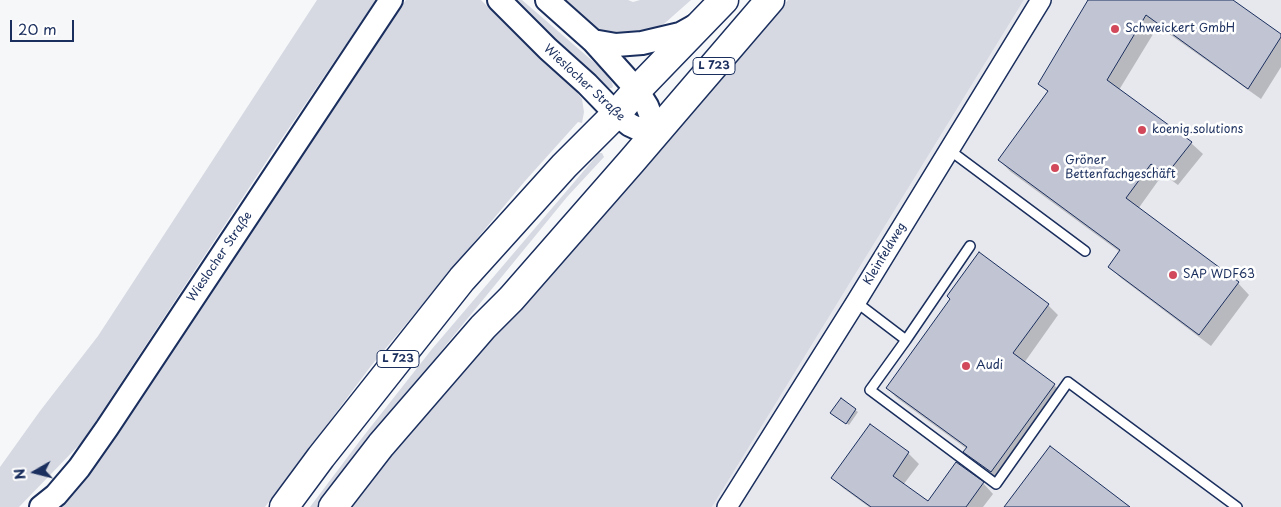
<!DOCTYPE html>
<meta charset="utf-8">
<style>
body{margin:0}
#map{position:relative;width:1281px;height:507px;overflow:hidden;background:#f6f7f9;font-family:"Playpen Sans",sans-serif}
canvas{display:block}
.north{position:absolute;left:10px;top:447px;width:50px;height:50px;-webkit-text-stroke:4px #fff;paint-order:stroke;rotate:262deg;font-size:14px;font-weight:700;line-height:20px;text-align:center;color:#1b2f5e}
.north::after{content:'';display:block;margin:auto;width:18px;height:22px;background:#1b2f5e;clip-path:polygon(50% 0,100% 100%,50% 72%,0 100%)}
.scale{position:absolute;left:10px;top:20px;width:64px;height:22px;box-sizing:border-box;border:2px solid #1b2f5e;border-top:0;padding-left:6px;font-size:15px;line-height:18px;white-space:nowrap;color:#1b2f5e;-webkit-text-stroke:4px #fff;paint-order:stroke}
</style>
<div id="map">
<canvas width="1281" height="507"></canvas>
<div class="north">N</div>
<div class="scale">20 m</div>
</div>
<script>
const context = document.querySelector('canvas').getContext('2d');
context.lineJoin = 'round';
function fill(path, color) { context.fillStyle = color; context.fill(path, 'evenodd'); }
const toPath = rows => new Path2D(rows.map(r => 'M' + r).join(''));
function trace(path, color, width, dash) { context.strokeStyle = color; context.lineWidth = width; context.lineCap = dash ? 'butt' : 'round'; context.setLineDash(dash || []); context.stroke(path); }
function write(font, color, halo, rows, align = 'center') {
  context.font = font + ' "Playpen Sans",sans-serif'; context.lineWidth = 5; context.setLineDash([]); context.textBaseline = 'middle'; context.strokeStyle = halo; context.fillStyle = color; for (const [text, x, y, turn = 0] of rows) {
    context.save(); context.translate(x, y); context.rotate((+turn || 0) * Math.PI / 180); context.textAlign = isNaN(turn) ? turn : align; if (halo) context.strokeText(text, 0, 0); context.fillText(text, 0, 0); context.restore();
  }
}
fill(toPath([
 [1024,0,1281,0,1281,507,712,507]
]), '#e6e8ee');
fill(toPath([
 [317,0,376,0,272,153,82,442,19,507,0,507,0,467,40,411,98,336],
 [406,0,481,0,524,43,570,83,582,99,584,112,582,123,578,122,525,181,371,366,265,507,57,507,372,44],
 [513,0,522,0,603,70,612,83,613,86,612,88,609,88,597,79],
 [558,0,628,0,633,2,640,0,691,0,665,23,654,29,627,34,605,31,595,28],
 [788,0,1024,0,712,507,347,507,533,291],
 [599,153,602,153,604,157,567,197,446,345,321,507,310,507,362,438,432,349]
]), '#d6d9e2');
fill(toPath([
 [1090,0,1231,0,1281,36,1281,67,1261,99,1158,26,1119,90,1191,143,1203,154,1178,185,1163,174,1138,209,1238,283,1249,295,1211,346,1121,278,1109,267,1120,252,1011,172,999,160,1049,93,1040,84],
 [1048,305,1058,315,1024,363,1054,385,1064,395,1002,482,975,462,965,452,967,449,897,398,887,388],
 [855,410,858,412,849,425,834,415],
 [870,426,908,453,919,464,903,485,929,503,983,483,993,494,983,507,869,507,843,488,833,478]
]), '#0003');
const building = toPath([
 [1088,0,1233,0,1281,34,1281,37,1248,89,1146,15,1107,80,1192,142,1166,175,1151,164,1126,198,1239,282,1199,335,1108,267,1120,250,998,160,1048,91,1038,84,1088,0],
 [979,252,1049,304,1013,353,1055,384,991,472,963,452,967,447,886,388,950,299,947,296,979,252],
 [841,398,856,409,846,424,830,413,841,398],
 [870,424,909,452,893,476,928,501,956,462,984,482,966,507,871,507,831,478,870,424],
 [1050,446,1130,507,1004,507,1050,446]
]);
fill(building, '#c0c4d3');
trace(building, '#1b2f5e', 1);
const service = toPath([
 [948,149,1085,251],
 [856,302,906,340,870,390,996,484,1068,382,1237,507],
 [906,340,970,246]
]);
const minor = toPath([
 [727,507,856,302,1041,0]
]);
const tertiary = toPath([
 [499,0,548,49,587,84,616,114,630,125,645,132,655,134],
 [547,0,593,41,637,90,647,106,657,132],
 [593,41,616,45,642,43,680,34,698,24],
 [41,507,56,495,79,468,107,428,391,0]
]);
const primary = toPath([
 [284,507,321,457,462,279,564,166,616,114,637,90,724,0],
 [333,507,381,445,483,327,511,299,631,162,770,0]
]);
trace(service, '#1b2f5e', 12);
trace(minor, '#1b2f5e', 22);
trace(tertiary, '#1b2f5e', 26);
trace(primary, '#1b2f5e', 31);
trace(service, '#fff', 9);
trace(minor, '#fff', 19);
trace(tertiary, '#fff', 22);
trace(primary, '#fff', 28);
for (const [x, y, r, color] of [
 [1115,29,5,"#d1495b"],
 [1142,130,5,"#d1495b"],
 [1055,168,5,"#d1495b"],
 [1173,275,5,"#d1495b"],
 [966,366,5,"#d1495b"]
]) { const dot = new Path2D(); dot.arc(x, y, r, 0, 2 * Math.PI); context.fillStyle = color; context.fill(dot); trace(dot, '#fff', 2); }
for (const [x, y, w] of [
 [714,66,42],
 [398,359,42]
]) { const box = new Path2D(); box.roundRect(x - w / 2, y - 8.5, w, 17, 4); context.fillStyle = '#fff'; context.fill(box); trace(box, '#1b2f5e', 1); }
write('bold 11px', '#1b2f5e', null, [
 ["L 723",714,66],
 ["L 723",398,359]
]);
write('12px', '#1b2f5e', '#fff', [
 ["Schweickert GmbH",1125,29],
 ["koenig.solutions",1152,130],
 ["Gröner",1065,161],
 ["Bettenfachgeschäft",1065,175],
 ["SAP WDF63",1183,275],
 ["Audi",976,366]
], 'left');
write('12px', '#1b2f5e', '#fff', [
 ["Wieslocher Straße",584,83,43],
 ["Kleinfeldweg",885,254,-59],
 ["Wieslocher Straße",220,257,-56]
]);
</script>
